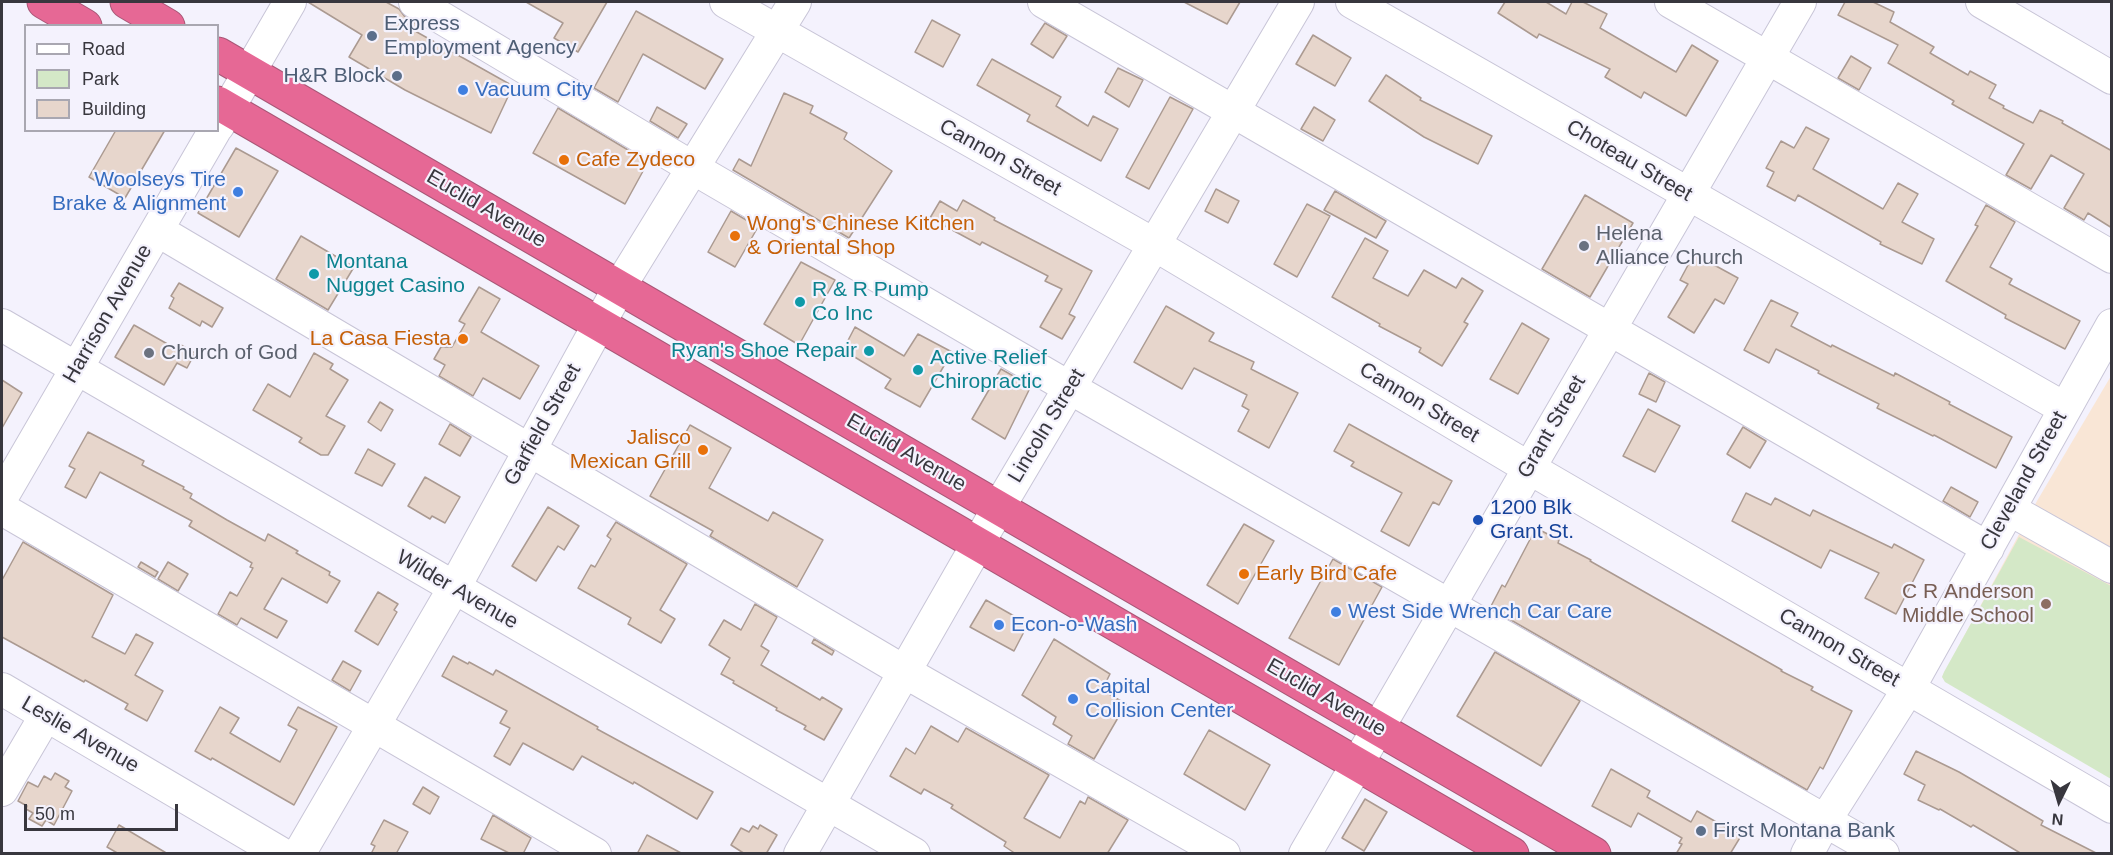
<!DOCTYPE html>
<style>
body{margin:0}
#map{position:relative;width:2113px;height:855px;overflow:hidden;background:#f4f2fd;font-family:Helvetica,sans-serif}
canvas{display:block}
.frame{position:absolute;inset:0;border:3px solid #38373e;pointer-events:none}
.legend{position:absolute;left:24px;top:24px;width:195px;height:108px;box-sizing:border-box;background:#f4f2fd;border:2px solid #a9a7b1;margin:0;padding:8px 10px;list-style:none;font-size:18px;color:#38373e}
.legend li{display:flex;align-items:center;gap:12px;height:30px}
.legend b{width:30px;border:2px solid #a9a7b1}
.north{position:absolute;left:2029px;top:771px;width:60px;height:60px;-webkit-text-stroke:4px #f4f2fd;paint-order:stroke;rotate:185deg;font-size:16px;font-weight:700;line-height:24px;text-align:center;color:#38373e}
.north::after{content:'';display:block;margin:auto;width:21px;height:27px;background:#38373e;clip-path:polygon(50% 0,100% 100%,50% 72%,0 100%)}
.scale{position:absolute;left:24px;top:804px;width:154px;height:27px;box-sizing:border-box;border:3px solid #38373e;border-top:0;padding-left:8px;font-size:18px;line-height:21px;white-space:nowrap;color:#38373e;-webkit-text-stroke:4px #f4f2fd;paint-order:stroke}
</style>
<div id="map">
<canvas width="2113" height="855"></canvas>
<div class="frame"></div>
<ul class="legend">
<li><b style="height:8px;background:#fff"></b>Road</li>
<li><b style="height:16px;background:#d4e8c7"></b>Park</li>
<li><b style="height:16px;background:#e7d6cc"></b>Building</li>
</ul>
<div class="north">N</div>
<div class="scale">50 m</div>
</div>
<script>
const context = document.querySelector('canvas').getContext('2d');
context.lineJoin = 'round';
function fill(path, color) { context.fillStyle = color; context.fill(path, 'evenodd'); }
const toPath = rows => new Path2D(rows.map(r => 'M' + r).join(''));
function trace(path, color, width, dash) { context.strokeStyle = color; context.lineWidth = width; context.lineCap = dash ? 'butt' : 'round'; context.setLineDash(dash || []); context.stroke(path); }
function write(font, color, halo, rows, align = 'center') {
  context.font = font + ' Helvetica,sans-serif'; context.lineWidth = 4.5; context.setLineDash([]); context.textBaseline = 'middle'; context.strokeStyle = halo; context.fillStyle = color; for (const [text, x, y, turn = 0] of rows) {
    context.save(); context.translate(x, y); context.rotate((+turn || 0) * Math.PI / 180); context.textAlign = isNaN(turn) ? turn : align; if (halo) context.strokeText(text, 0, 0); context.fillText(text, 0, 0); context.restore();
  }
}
fill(toPath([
 [2111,376,2111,778,1942,677,2037,501]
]), '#f9e6d6');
fill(toPath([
 [2019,537,2111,586,2111,779,1945,682,1942,677,1944,672]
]), '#d4e8c7');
const building = toPath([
 [308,2,386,2,399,9,405,17,419,25,415,31,513,86,491,133,405,90,349,57,362,35,308,2],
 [526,2,607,2,578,52,554,38,563,23,526,2],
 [1184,2,1240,2,1227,24,1184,2],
 [1505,2,1546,2,1566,14,1572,2,1583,2,1607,14,1600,28,1676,72,1692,45,1718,61,1686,116,1644,92,1641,98,1605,77,1610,69,1539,34,1537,38,1498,13,1505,2],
 [1845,2,1873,2,1894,12,1890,22,1934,47,1930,53,1968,75,1970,71,1996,85,1989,98,2004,106,2003,108,2033,123,2040,110,2063,121,2062,123,2112,151,2112,228,2088,213,2084,220,2064,208,2084,174,2051,155,2031,189,2006,175,2024,144,1952,104,1954,101,1888,63,1898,45,1838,15,1845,2],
 [636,11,723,59,705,89,643,54,618,102,594,88,636,11],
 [932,20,960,35,943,67,915,52,932,20],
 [1045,23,1067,36,1053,58,1031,44,1045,23],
 [1313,35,1351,58,1335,86,1296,64,1313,35],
 [1851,56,1871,68,1859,90,1838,78,1851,56],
 [992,59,1061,97,1056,106,1088,126,1093,116,1118,129,1101,161,1027,121,1030,115,977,85,992,59],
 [1118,68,1143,80,1129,107,1105,92,1118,68],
 [1386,75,1421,98,1420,100,1492,136,1478,164,1424,137,1369,101,1386,75],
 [784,93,813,106,810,113,847,133,844,139,892,171,849,238,733,170,739,159,751,166,784,93],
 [1170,97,1193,109,1149,189,1126,177,1170,97],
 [657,107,687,124,678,138,650,121,657,107],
 [1314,107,1335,120,1323,141,1301,129,1314,107],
 [558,108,648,162,625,204,533,153,558,108],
 [1806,127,1829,139,1813,169,1883,209,1898,183,1918,194,1902,222,1934,239,1922,264,1880,244,1881,242,1798,195,1795,201,1767,186,1774,172,1766,168,1781,141,1794,148,1806,127],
 [116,130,165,130,125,198,89,177,116,130],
 [236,148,278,171,239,237,198,213,236,148],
 [1216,189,1239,201,1228,223,1205,211,1216,189],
 [1335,191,1386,221,1376,238,1324,210,1335,191],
 [1585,195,1633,223,1590,297,1542,269,1585,195],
 [963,200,995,218,994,220,1092,271,1069,314,1075,317,1062,339,1040,327,1062,289,1045,281,1048,276,982,242,980,245,930,218,940,201,957,211,963,200],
 [1307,204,1330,216,1297,277,1274,264,1307,204],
 [1986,205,2015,222,1990,267,2012,279,2009,284,2080,321,2065,349,2005,318,2006,315,1946,281,1978,226,1975,225,1986,205],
 [731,211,758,227,735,267,708,252,731,211],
 [301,236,354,267,328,310,276,279,301,236],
 [1365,238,1388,251,1373,278,1408,296,1424,270,1456,288,1462,278,1483,291,1464,322,1468,324,1442,366,1419,352,1421,348,1379,326,1380,324,1332,297,1365,238],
 [1694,254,1738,278,1724,304,1715,299,1694,333,1668,317,1688,284,1680,280,1694,254],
 [801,262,835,280,799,345,764,324,801,262],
 [179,283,223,308,212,327,202,321,200,326,169,308,174,298,171,296,179,283],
 [479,287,500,299,481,332,539,366,520,399,483,378,473,396,439,376,445,365,434,359,441,347,452,347,465,324,459,321,479,287],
 [1771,300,1798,313,1791,326,1831,347,1832,345,1894,376,1895,373,1950,402,1949,404,2012,437,1996,468,1934,435,1933,436,1877,408,1879,404,1818,373,1819,371,1776,349,1769,363,1744,350,1771,300],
 [1166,306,1214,333,1209,341,1254,362,1251,369,1298,393,1269,448,1238,431,1249,410,1242,406,1247,395,1194,368,1182,389,1134,362,1166,306],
 [1522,323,1549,339,1518,394,1490,379,1522,323],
 [134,325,178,350,181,345,195,353,187,368,177,363,164,385,115,357,134,325],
 [855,327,904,356,918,334,952,352,920,407,885,388,891,379,843,350,855,327],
 [314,353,333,364,330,369,348,380,326,416,345,426,328,455,321,455,299,442,302,438,253,410,268,384,290,397,314,353],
 [1001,369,1031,386,1005,439,972,419,1001,369],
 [1649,373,1665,382,1656,402,1639,394,1649,373],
 [2,380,22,393,2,428,2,380],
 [380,402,393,410,381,431,368,422,380,402],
 [1648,409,1680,426,1655,472,1623,456,1648,409],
 [450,424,471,437,460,456,439,444,450,424],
 [1349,424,1452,481,1439,505,1433,502,1409,546,1381,531,1402,493,1351,466,1354,462,1334,451,1349,424],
 [690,425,731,448,709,488,768,521,773,512,823,540,797,587,710,536,713,531,650,496,690,425],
 [1743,427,1766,441,1750,468,1727,454,1743,427],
 [88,432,144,461,142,465,184,487,183,489,192,494,190,498,227,520,265,541,268,534,298,551,296,553,330,572,329,575,340,581,327,603,282,578,264,609,287,621,277,638,241,618,237,625,218,614,230,592,237,596,253,568,250,567,252,563,189,526,192,521,100,472,86,498,65,487,75,469,69,466,88,432],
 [368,449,395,464,382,486,355,473,368,449],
 [425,477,460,497,445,523,432,516,430,519,408,506,425,477],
 [1951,487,1978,502,1970,517,1943,501,1951,487],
 [1746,493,1771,505,1775,498,1810,516,1813,510,1892,548,1894,544,1924,560,1896,614,1865,598,1879,573,1830,550,1821,568,1732,521,1746,493],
 [548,507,579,526,564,550,558,546,536,581,512,566,548,507],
 [616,522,687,564,660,610,675,619,661,643,628,624,631,618,578,588,591,565,595,567,611,539,607,536,616,522],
 [1244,524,1274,541,1238,604,1207,585,1244,524],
 [1536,528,1559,540,1558,543,1591,560,1590,561,1782,670,1781,671,1813,687,1811,690,1852,711,1823,769,1820,767,1807,790,1490,608,1502,585,1505,587,1536,528],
 [23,542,113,595,92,637,125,654,136,634,153,643,135,675,163,691,147,721,125,709,128,704,85,680,84,682,2,637,2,580,23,542],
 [1333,559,1382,587,1339,665,1289,638,1333,559],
 [141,562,158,572,155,577,138,567,141,562],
 [168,562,188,574,178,591,158,579,168,562],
 [378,592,398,604,394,610,397,612,378,645,355,631,378,592],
 [986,600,1028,624,1014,651,970,627,986,600],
 [755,604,777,617,761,646,769,651,761,665,820,700,822,697,842,709,824,740,804,729,806,726,776,710,777,708,733,683,734,681,721,674,730,658,709,645,724,620,741,630,755,604],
 [814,639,834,651,832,655,812,643,814,639],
 [1054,639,1110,674,1102,690,1126,704,1094,759,1068,744,1072,736,1053,724,1056,717,1022,695,1054,639],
 [1495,652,1580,701,1541,766,1457,716,1495,652],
 [453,656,468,664,469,662,493,675,496,670,598,727,597,729,713,792,697,819,634,782,633,784,582,756,573,770,523,743,510,765,494,756,510,728,500,723,507,711,442,676,453,656],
 [343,661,361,671,350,691,332,680,343,661],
 [220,707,239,718,230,733,280,762,297,730,288,725,298,707,337,727,294,805,212,758,211,760,195,751,220,707],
 [931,726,958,742,966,728,1049,775,1024,818,1060,838,1080,801,1085,804,1088,797,1128,820,1107,854,1016,854,1004,846,1006,842,951,808,953,805,924,789,921,794,890,776,906,748,915,754,931,726],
 [1209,730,1270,765,1245,810,1184,774,1209,730],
 [1916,751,1959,772,2043,821,2041,825,2098,854,2022,854,1973,825,1971,827,1940,809,1939,810,1918,800,1925,785,1904,774,1916,751],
 [1611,769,1650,791,1647,797,1691,822,1697,811,1741,836,1730,854,1676,854,1682,844,1679,843,1682,838,1638,813,1631,827,1592,806,1611,769],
 [55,773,69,781,65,787,72,791,54,825,46,820,42,826,29,819,33,813,26,809,27,806,18,801,28,782,38,787,44,776,51,780,55,773],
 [423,787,439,797,430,814,413,804,423,787],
 [1365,799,1387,812,1364,851,1342,838,1365,799],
 [493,815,531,838,523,854,511,854,481,839,493,815],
 [384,820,408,832,396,854,371,854,375,846,371,844,384,820],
 [119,825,168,854,119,854,107,847,119,825],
 [760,825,777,835,766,854,745,854,731,845,741,828,749,832,753,826,758,829,760,825],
 [647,835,683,854,637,854,647,835]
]);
fill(building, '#e7d6cc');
trace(building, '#ab9a91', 1.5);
const minor = toPath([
 [415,2,710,178,1070,388,1883,854],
 [726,2,1155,245,1529,468,2112,807],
 [1044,2,1988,548],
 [1352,2,2064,408],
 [1671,2,2112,257],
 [1982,2,2112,78],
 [218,126,290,2],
 [157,230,905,672,1224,854],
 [2,325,914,854],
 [2,497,215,130],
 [2,509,595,854],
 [2009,509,2112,567],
 [2,689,282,854],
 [2,790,46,715],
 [299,854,454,588,620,286,795,2],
 [800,854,999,507,1298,2],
 [1305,854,1800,2],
 [1807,854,1826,819,1909,688,2112,325]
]);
const highway = toPath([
 [44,2,85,26],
 [127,2,168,26],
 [218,54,1594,854],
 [218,103,1512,854]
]);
trace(minor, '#c8c5d7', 34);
trace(highway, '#a95777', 35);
trace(minor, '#fff', 32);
trace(highway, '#e66895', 33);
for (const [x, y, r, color] of [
 [372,36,6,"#5c6f8a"],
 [397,76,6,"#5c6f8a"],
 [463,90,6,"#3f7fe0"],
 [564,160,6,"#e8710a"],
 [238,192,6,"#3f7fe0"],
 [735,236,6,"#e8710a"],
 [1584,246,6,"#6b7280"],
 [314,274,6,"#0f9aa8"],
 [800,302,6,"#0f9aa8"],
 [463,339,6,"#e8710a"],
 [869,351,6,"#0f9aa8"],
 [149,353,6,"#6b7280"],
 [918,370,6,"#0f9aa8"],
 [703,450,6,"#e8710a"],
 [1478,520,6,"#1a4fb4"],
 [1244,574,6,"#e8710a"],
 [2046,604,6,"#8d6e63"],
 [1336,612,6,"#3f7fe0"],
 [999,625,6,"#3f7fe0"],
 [1073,699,6,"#3f7fe0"],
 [1701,831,6,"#5c6f8a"]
]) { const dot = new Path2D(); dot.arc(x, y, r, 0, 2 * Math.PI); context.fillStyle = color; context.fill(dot); trace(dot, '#f4f2fd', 2); }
write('21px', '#4e5e75', '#f4f2fd', [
 ["Express",384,24],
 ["Employment Agency",384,48],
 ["H&R Block",385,76,"right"],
 ["First Montana Bank",1713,831]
], 'left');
write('21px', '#366cbe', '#f4f2fd', [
 ["Vacuum City",475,90],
 ["Woolseys Tire",226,180,"right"],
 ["Brake & Alignment",226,204,"right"],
 ["West Side Wrench Car Care",1348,612],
 ["Econ-o-Wash",1011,625],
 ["Capital",1085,687],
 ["Collision Center",1085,711]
], 'left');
write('21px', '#38373e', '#f4f2fd', [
 ["Cannon Street",1000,158,29],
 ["Choteau Street",1629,161,30],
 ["Euclid Avenue",486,209,30],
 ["Harrison Avenue",108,314,-60],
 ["Cannon Street",1419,403,31],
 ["Garfield Street",543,425,-61],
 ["Lincoln Street",1047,426,-59],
 ["Grant Street",1552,427,-60],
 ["Euclid Avenue",906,453,30],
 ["Cleveland Street",2024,481,-61],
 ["Wilder Avenue",457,590,30],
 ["Cannon Street",1839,648,30],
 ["Euclid Avenue",1326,698,30],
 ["Leslie Avenue",80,735,30]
]);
write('21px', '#c56008', '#f4f2fd', [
 ["Cafe Zydeco",576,160],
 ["Wong's Chinese Kitchen",747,224],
 ["& Oriental Shop",747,248],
 ["La Casa Fiesta",451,339,"right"],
 ["Jalisco",691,438,"right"],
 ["Mexican Grill",691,462,"right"],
 ["Early Bird Cafe",1256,574]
], 'left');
write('21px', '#5b616d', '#f4f2fd', [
 ["Helena",1596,234],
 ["Alliance Church",1596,258],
 ["Church of God",161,353]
], 'left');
write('21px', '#0d838f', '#f4f2fd', [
 ["Montana",326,262],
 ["Nugget Casino",326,286],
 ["R & R Pump",812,290],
 ["Co Inc",812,314],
 ["Ryan's Shoe Repair",857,351,"right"],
 ["Active Relief",930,358],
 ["Chiropractic",930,382]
], 'left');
write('21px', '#164399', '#f4f2fd', [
 ["1200 Blk",1490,508],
 ["Grant St.",1490,532]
], 'left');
write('21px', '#785e54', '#f4f2fd', [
 ["C R Anderson",2034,592],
 ["Middle School",2034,616]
], 'right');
</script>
